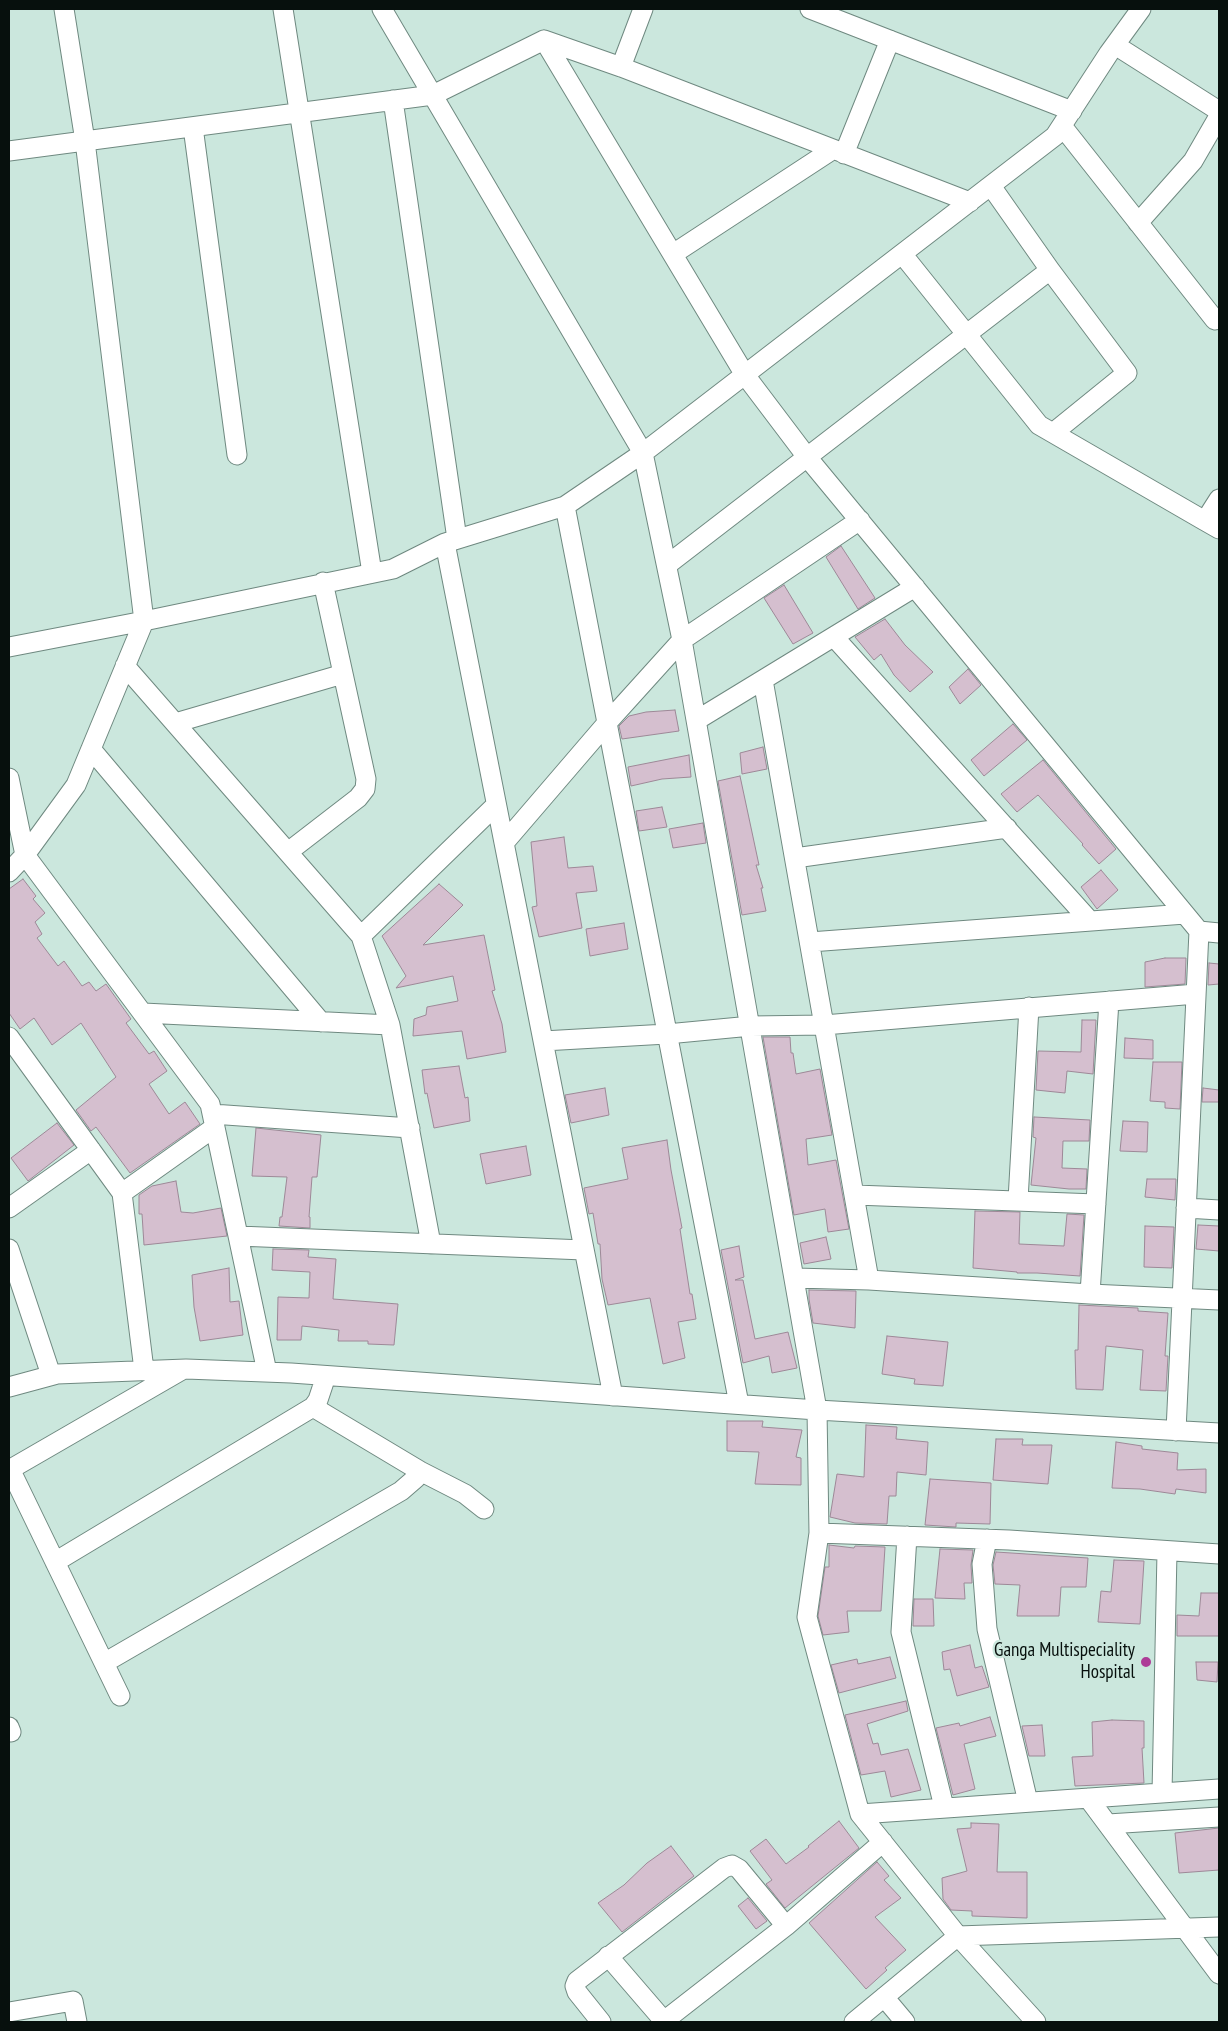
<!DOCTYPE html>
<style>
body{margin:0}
#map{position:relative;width:1228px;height:2031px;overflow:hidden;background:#cbe7dd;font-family:"PT Sans Narrow",sans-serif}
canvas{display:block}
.frame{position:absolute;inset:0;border:10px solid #07100d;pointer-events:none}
</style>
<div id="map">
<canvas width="1228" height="2031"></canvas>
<div class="frame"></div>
</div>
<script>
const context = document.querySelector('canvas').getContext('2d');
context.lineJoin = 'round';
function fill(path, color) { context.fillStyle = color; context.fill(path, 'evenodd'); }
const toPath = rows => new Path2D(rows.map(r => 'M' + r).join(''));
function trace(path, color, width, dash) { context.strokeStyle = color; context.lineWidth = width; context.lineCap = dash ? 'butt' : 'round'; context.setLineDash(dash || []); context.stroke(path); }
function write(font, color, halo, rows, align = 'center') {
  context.font = font + ' "PT Sans Narrow",sans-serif'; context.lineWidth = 4.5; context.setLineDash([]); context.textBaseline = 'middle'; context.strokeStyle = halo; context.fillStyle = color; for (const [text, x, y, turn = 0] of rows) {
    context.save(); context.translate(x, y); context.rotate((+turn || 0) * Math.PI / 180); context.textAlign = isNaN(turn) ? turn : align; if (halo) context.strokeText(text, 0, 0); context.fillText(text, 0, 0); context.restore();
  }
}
const building = toPath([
 [841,546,875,598,858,609,826,557,841,546],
 [784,585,813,633,793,644,764,598,784,585],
 [885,619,905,645,933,672,910,692,894,675,881,654,874,660,855,637,885,619],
 [968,669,981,685,960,704,949,687,968,669],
 [675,710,679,731,622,739,619,726,629,716,646,712,675,710],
 [1013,724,1027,740,984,776,971,760,1013,724],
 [763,747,767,769,742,774,740,753,763,747],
 [689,755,691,777,662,779,631,786,628,767,689,755],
 [1043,760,1116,849,1099,864,1082,845,1083,844,1038,795,1017,812,1001,794,1043,760],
 [740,776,759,865,756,865,763,888,761,888,766,911,742,915,718,781,740,776],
 [662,807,667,827,639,831,636,811,662,807],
 [703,823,706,843,673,848,669,829,703,823],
 [564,837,568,868,593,866,597,891,576,893,582,928,539,937,532,907,537,906,531,842,564,837],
 [1101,870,1118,890,1097,909,1081,887,1101,870],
 [23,879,36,896,33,899,45,913,35,922,42,934,37,938,58,966,64,961,82,986,89,982,96,991,106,984,131,1019,126,1023,149,1054,154,1051,167,1071,149,1084,169,1114,185,1102,200,1124,130,1173,96,1127,91,1131,76,1110,116,1077,81,1023,52,1045,34,1018,20,1029,9,1013,9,889,23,879],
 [439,884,463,905,423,945,484,935,495,990,492,991,502,1024,506,1052,467,1059,462,1031,413,1036,414,1019,426,1015,427,1007,458,1001,453,976,396,988,406,976,382,936,439,884],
 [624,923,628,949,590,956,586,929,624,923],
 [1165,958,1186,958,1185,984,1145,987,1145,962,1165,958],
 [1209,963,1219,964,1219,984,1208,985,1209,963],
 [1082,1020,1096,1020,1093,1074,1067,1071,1065,1093,1036,1090,1038,1051,1081,1052,1082,1020],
 [763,1037,790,1037,791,1053,793,1053,796,1074,820,1069,832,1135,806,1139,808,1165,836,1160,849,1229,828,1232,825,1209,794,1215,763,1037],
 [1125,1038,1153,1040,1153,1059,1124,1058,1125,1038],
 [1153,1062,1182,1062,1180,1109,1165,1108,1165,1102,1150,1101,1153,1062],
 [459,1066,465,1098,468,1097,470,1121,434,1128,427,1093,425,1094,422,1070,459,1066],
 [605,1088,609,1115,571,1123,565,1095,605,1088],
 [1203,1088,1219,1090,1219,1102,1202,1102,1203,1088],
 [1034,1117,1090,1120,1089,1141,1063,1141,1062,1168,1087,1169,1086,1189,1069,1189,1031,1185,1036,1138,1033,1137,1034,1117],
 [1123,1121,1148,1122,1147,1152,1120,1151,1123,1121],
 [57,1123,74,1145,28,1181,11,1158,57,1123],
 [256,1128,321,1135,317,1177,312,1177,309,1217,310,1217,310,1228,279,1226,280,1217,282,1217,287,1177,252,1176,256,1128],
 [667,1140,671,1170,682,1228,680,1229,690,1294,692,1294,696,1319,678,1322,685,1358,663,1364,650,1298,608,1305,602,1279,600,1244,598,1244,593,1213,589,1214,584,1188,628,1179,622,1148,667,1140],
 [526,1146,531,1175,486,1184,480,1154,526,1146],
 [1147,1179,1176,1179,1175,1200,1145,1197,1147,1179],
 [176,1181,181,1212,193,1213,221,1208,227,1236,144,1245,142,1214,139,1214,139,1195,152,1186,176,1181],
 [975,1211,1020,1212,1019,1244,1064,1246,1067,1214,1084,1215,1080,1276,1037,1273,1017,1273,1017,1272,973,1268,975,1211],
 [1198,1225,1219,1226,1219,1251,1196,1249,1198,1225],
 [1145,1226,1174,1227,1172,1268,1144,1267,1145,1226],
 [826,1237,831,1259,804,1264,800,1243,826,1237],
 [739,1246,744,1277,735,1280,743,1280,755,1339,788,1332,797,1368,772,1373,769,1356,743,1363,721,1250,739,1246],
 [273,1249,309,1250,308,1257,336,1259,333,1299,398,1304,394,1345,368,1344,368,1341,338,1341,339,1330,302,1326,301,1340,277,1340,278,1297,309,1298,310,1272,272,1270,273,1249],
 [229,1268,230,1302,239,1301,243,1335,200,1341,194,1307,192,1275,229,1268],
 [809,1290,856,1291,855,1328,813,1323,809,1299,809,1290],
 [1079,1305,1138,1308,1138,1311,1168,1313,1165,1356,1168,1356,1166,1391,1140,1390,1143,1350,1106,1346,1103,1390,1076,1389,1075,1350,1078,1350,1079,1305],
 [887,1336,948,1342,943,1386,914,1384,915,1379,882,1374,887,1336],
 [727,1421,763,1421,762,1427,802,1430,796,1457,801,1458,801,1485,755,1484,759,1452,727,1451,727,1421],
 [866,1425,897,1427,896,1439,928,1442,926,1475,897,1472,896,1496,889,1496,887,1524,855,1523,830,1517,837,1474,864,1477,866,1425],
 [996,1439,1023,1439,1022,1445,1052,1445,1048,1484,993,1480,996,1439],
 [1116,1442,1142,1446,1142,1449,1178,1453,1177,1470,1206,1469,1206,1493,1176,1489,1175,1494,1140,1489,1112,1488,1116,1442],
 [930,1479,991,1483,990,1524,956,1523,956,1527,925,1525,930,1479],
 [829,1545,854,1548,855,1546,885,1547,881,1611,847,1611,849,1632,823,1635,818,1616,825,1567,829,1567,829,1545],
 [940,1549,973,1550,971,1565,972,1583,964,1583,965,1599,935,1598,940,1549],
 [996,1552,1088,1558,1086,1587,1061,1587,1059,1616,1017,1616,1020,1585,995,1584,993,1565,996,1552],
 [1114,1560,1144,1561,1140,1624,1098,1622,1101,1591,1111,1592,1114,1560],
 [1201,1593,1219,1593,1219,1636,1177,1636,1177,1615,1199,1616,1201,1593],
 [914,1599,933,1599,934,1626,913,1626,914,1599],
 [970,1645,975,1668,982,1666,989,1687,957,1696,950,1669,944,1670,942,1652,970,1645],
 [890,1657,896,1678,839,1693,831,1665,857,1659,858,1664,890,1657],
 [1196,1662,1218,1662,1217,1682,1197,1680,1196,1662],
 [906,1701,908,1711,867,1724,873,1744,878,1743,881,1755,908,1749,921,1790,891,1797,885,1771,861,1775,845,1715,906,1701],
 [990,1717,996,1736,964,1744,975,1789,953,1795,936,1728,959,1723,960,1726,990,1717],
 [1112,1720,1144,1721,1144,1748,1142,1748,1144,1783,1075,1786,1072,1757,1093,1756,1092,1722,1112,1720],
 [1042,1725,1045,1756,1029,1756,1022,1726,1042,1725],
 [839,1821,859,1848,785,1908,766,1884,772,1880,750,1851,766,1839,786,1864,809,1847,808,1846,839,1821],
 [971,1823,999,1824,997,1872,1027,1872,1027,1918,972,1916,972,1911,951,1910,943,1899,942,1878,967,1871,957,1829,971,1828,971,1823],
 [1219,1828,1219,1870,1179,1873,1175,1833,1219,1828],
 [671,1846,694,1876,622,1932,598,1903,624,1885,647,1863,671,1846],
 [877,1862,889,1876,884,1880,901,1898,875,1917,906,1950,885,1968,887,1970,866,1989,809,1923,877,1862],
 [748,1898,767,1921,756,1929,738,1906,748,1898]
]);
fill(building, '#d5bfcf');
trace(building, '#9d8897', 1);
const minor = toPath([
 [64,9,85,141,144,621,76,785,25,855,210,1104,267,1372],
 [283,9,372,573],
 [382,9,643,453,682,640,817,1410,819,1533,807,1617,860,1814,958,1936,1036,2022],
 [810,9,1072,111],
 [544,40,745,375,807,457,1199,931,1176,1431],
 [1115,45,1219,111],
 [621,67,643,9],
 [393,100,457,539],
 [1062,126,1215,320],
 [193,127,237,455],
 [9,151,433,95,544,40,621,67,970,202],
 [844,154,890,40],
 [1138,223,1193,161,1219,116],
 [673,254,832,150],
 [903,255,1039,425,1205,521],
 [1050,270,1127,373,1053,433],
 [1219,499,1205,521,1219,529],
 [565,506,739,1404],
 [445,543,613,1396],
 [667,565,1050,270,991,186],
 [834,637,1090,921],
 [9,647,144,621,393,569,445,543,565,506,643,453,1055,136,1109,53,1141,9],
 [125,666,361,936,496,805],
 [763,680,869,1280],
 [697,720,915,587],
 [175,723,343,674],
 [91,749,321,1022],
 [9,778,25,855,9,872],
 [504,843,607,723,682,640,860,520],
 [288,852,358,798,365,789,366,779,323,582],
 [795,858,1007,828],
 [1199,931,1219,933],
 [361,936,390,1025],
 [810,942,1185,914],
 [143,1013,390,1025,431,1244],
 [9,1037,122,1193,144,1370],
 [543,1041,667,1034,751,1026,824,1025,1196,994],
 [212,1114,410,1128],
 [122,1193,215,1127],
 [855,1195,1096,1204],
 [1018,1200,1029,1007],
 [9,1208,91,1150],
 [1186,1208,1219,1210],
 [238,1236,584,1250],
 [9,1249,51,1375],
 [795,1278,869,1280,1090,1294,1219,1300],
 [1090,1294,1109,1001],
 [9,1387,57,1374,186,1369,291,1373,817,1410,1219,1433],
 [313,1407,420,1471,465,1494,484,1509],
 [10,1469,120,1696],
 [9,1470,182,1370],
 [819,1533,1009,1540,1219,1554],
 [907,1536,901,1632,944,1807],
 [987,1539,982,1564,987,1629,1028,1802],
 [55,1562,313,1407,318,1400,326,1376],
 [104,1663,401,1491,416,1478,420,1471],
 [9,1727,11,1732],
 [1162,1793,1167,1552],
 [1088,1798,1219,1974],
 [860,1814,1219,1789],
 [1108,1824,1219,1817],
 [608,1956,664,2021,662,2022],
 [884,1997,905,2022],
 [9,2012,73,2001,77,2022],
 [601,2022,577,1992,575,1986,577,1981,724,1868,732,1865,739,1869,786,1926],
 [665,2022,664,2021,786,1926,883,1842],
 [854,2022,958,1936,1219,1927]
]);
trace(minor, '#6f8980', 21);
trace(minor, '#fff', 19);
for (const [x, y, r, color] of [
 [1146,1662,6,"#ad3b97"]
]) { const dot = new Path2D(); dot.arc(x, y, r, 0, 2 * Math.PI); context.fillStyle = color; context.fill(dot); trace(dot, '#cbe7dd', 2); }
write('19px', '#07100d', '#cbe7dd', [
 ["Ganga Multispeciality",1135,1651],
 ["Hospital",1135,1673]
], 'right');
</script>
